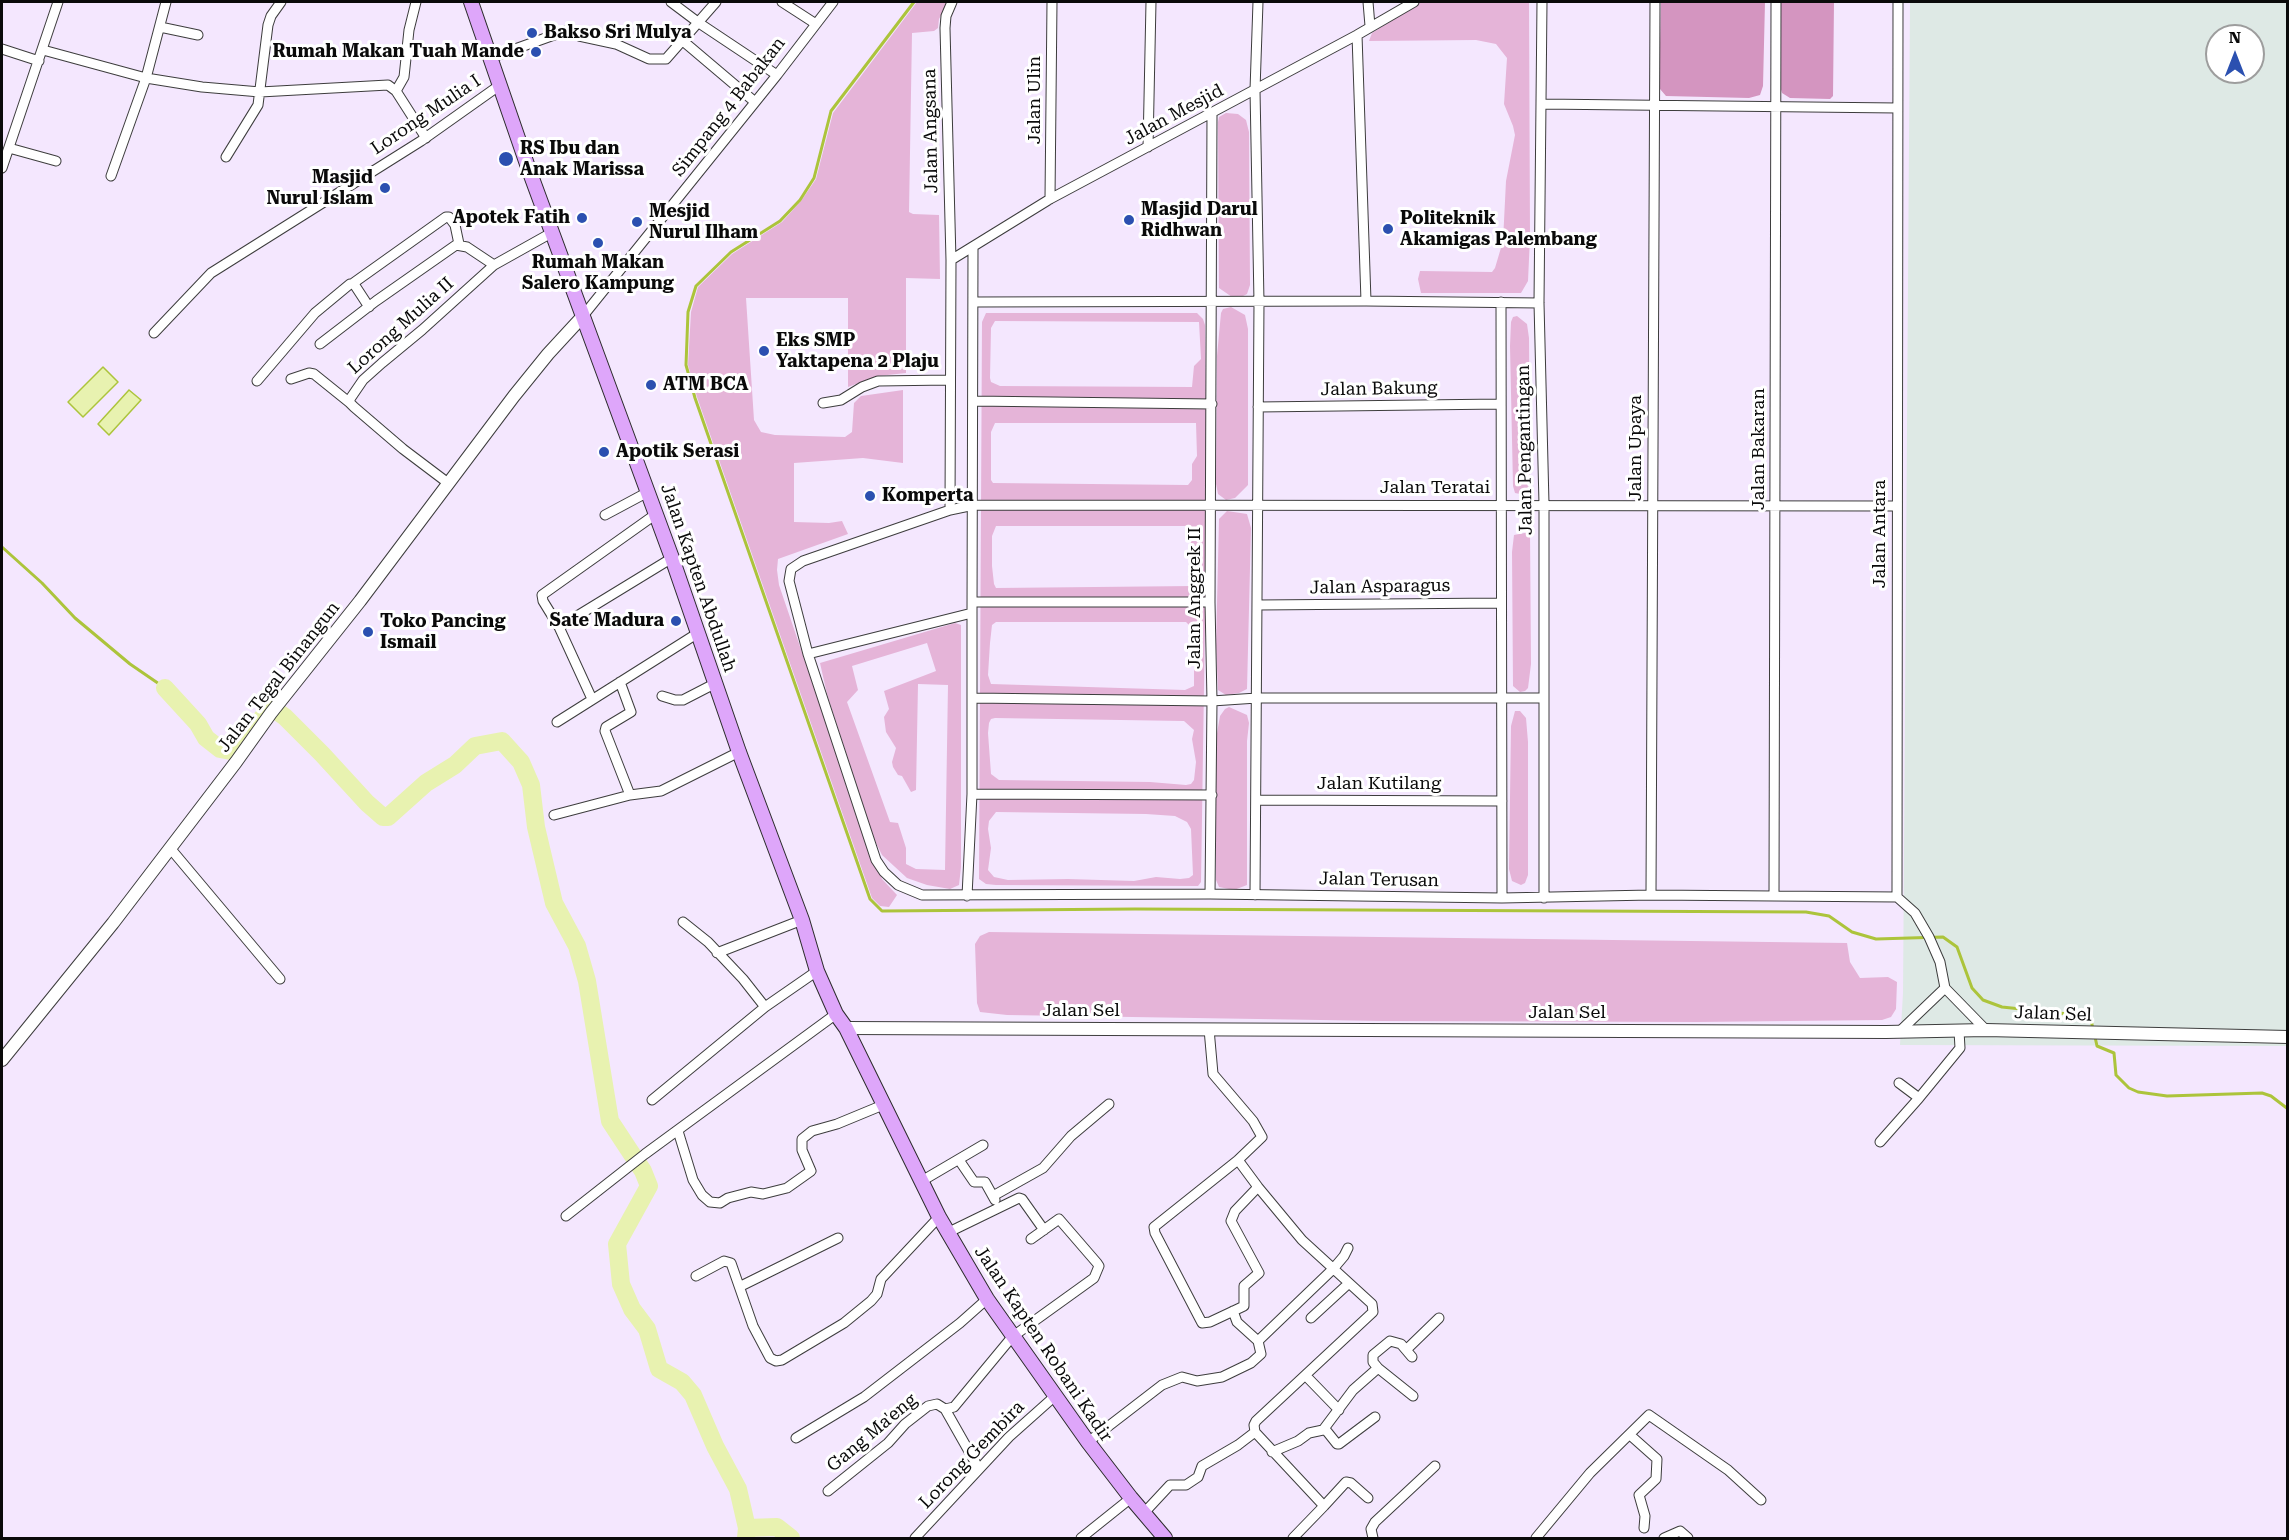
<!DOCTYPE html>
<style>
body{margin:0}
#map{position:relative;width:2289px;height:1540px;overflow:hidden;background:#f4e7fe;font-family:"Roboto Serif",serif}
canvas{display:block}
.frame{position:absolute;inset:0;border:3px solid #0a0a0a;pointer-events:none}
.north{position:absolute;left:2205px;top:24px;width:60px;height:60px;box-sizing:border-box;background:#fff;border:2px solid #9d9d9d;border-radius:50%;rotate:0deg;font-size:16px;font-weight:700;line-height:24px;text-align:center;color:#0a0a0a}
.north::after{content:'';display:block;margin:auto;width:21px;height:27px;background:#2b50b0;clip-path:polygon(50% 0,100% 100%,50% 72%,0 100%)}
</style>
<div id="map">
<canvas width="2289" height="1540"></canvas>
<div class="frame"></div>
<div class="north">N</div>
</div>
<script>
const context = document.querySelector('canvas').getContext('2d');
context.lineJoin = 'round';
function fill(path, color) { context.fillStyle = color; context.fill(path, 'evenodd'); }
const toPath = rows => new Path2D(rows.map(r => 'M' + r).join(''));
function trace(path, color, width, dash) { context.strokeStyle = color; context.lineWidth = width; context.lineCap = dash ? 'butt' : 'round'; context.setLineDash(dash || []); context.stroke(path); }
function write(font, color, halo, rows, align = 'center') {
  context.font = font + ' "Roboto Serif",serif'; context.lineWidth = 6; context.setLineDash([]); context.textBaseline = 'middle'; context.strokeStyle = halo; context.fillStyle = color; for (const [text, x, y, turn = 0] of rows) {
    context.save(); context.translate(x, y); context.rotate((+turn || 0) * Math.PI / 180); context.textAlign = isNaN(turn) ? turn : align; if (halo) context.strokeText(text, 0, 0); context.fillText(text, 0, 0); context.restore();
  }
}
fill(toPath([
 [1910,2,2287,2,2287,1046,1900,1045,1903,993],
 [2217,36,2253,36,2253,72,2217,72]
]), '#dee9e5');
fill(toPath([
 [917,2,949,2,939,19,938,28,934,31,912,33,909,212,913,214,939,215,940,279,906,278,906,373,878,376,848,387,848,298,746,298,754,420,761,432,775,435,845,437,852,432,854,403,861,396,903,390,903,463,863,458,794,463,794,522,829,523,842,521,848,534,778,559,777,570,779,585,837,755,882,879,897,895,889,907,880,906,872,898,697,397,688,365,691,312,698,287,732,254,782,222,801,201,816,179,833,113],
 [1421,2,1529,2,1530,237,1528,281,1521,293,1421,293,1418,279,1420,271,1492,272,1495,268,1503,241,1506,181,1515,135,1513,126,1504,104,1507,58,1496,44,1476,40,1369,41,1372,33],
 [1226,113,1238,114,1246,120,1249,132,1250,285,1247,294,1241,297,1232,297,1219,288,1218,122,1219,117],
 [1231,307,1245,315,1248,329,1248,485,1235,498,1226,500,1218,494,1216,484,1217,356,1221,313,1223,309],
 [986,313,1197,313,1203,319,1205,325,1207,492,1201,882,1198,886,996,885,986,884,979,879,982,322],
 [995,321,1199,322,1201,359,1194,366,1192,387,1000,386,991,382,990,378,991,328],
 [995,423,1196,423,1197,456,1192,464,1192,480,1188,485,993,483,991,480,991,432],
 [996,526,1187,526,1194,557,1194,586,996,588,994,584,992,566,992,536],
 [996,622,1186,622,1189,625,1194,658,1194,686,1185,690,991,684,988,675,990,643,992,625],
 [995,718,1184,721,1194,730,1192,739,1196,762,1194,780,1191,784,1186,785,1150,782,999,780,991,774,988,733,989,723,991,719],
 [996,812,1146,814,1175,816,1187,822,1191,829,1193,875,1189,878,1180,879,1156,877,1134,881,1068,879,1008,880,994,877,988,870,991,848,988,829,989,821],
 [1517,316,1527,324,1529,338,1530,485,1529,490,1520,494,1515,493,1513,486,1510,346,1511,322,1513,317],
 [1227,511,1247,514,1251,528,1247,689,1239,693,1226,695,1218,690,1216,646,1219,519],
 [1530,532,1531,664,1528,688,1525,691,1520,692,1513,686,1512,552,1514,535],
 [955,623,961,625,961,867,959,885,950,889,927,885,907,878,882,855,874,839,827,694,820,663],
 [927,643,936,671,884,691,889,709,884,717,886,732,896,748,892,762,893,767,898,775,902,776,911,792,916,790,918,684,948,685,945,870,916,869,906,864,906,848,898,823,890,822,847,702,858,690,852,666],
 [1229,707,1247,715,1249,723,1247,741,1247,885,1234,890,1219,887,1216,880,1216,739,1220,716,1225,709],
 [1515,711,1520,711,1526,718,1528,742,1528,875,1525,883,1521,885,1512,881,1509,869,1511,726],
 [989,932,1847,943,1850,962,1860,978,1888,977,1897,982,1896,1009,1891,1017,1882,1020,1697,1022,1383,1021,1007,1015,980,1012,977,1003,975,944,980,936]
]), '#e5b4d8');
fill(toPath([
 [1661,2,1765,2,1763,86,1760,95,1749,98,1666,96,1660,89,1659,85],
 [1781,2,1834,2,1833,96,1830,99,1790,98,1782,93,1780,86]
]), '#d495c0');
const water = toPath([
 [103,367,118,382,83,417,68,402,103,367],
 [129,390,141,400,109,435,98,424,129,390]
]);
fill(water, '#e8f2b0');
trace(water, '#acc43b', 1.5);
trace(toPath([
 [914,2,831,111,814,178,800,200,780,221,731,252,696,286,688,312,686,365,695,398,870,899,882,911,1135,909,1806,912,1829,916,1852,932,1876,939,1943,937,1957,947,1972,988,1983,1000,2002,1007,2087,1016,2091,1019,2093,1030],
 [2,547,42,583,75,618,130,664,165,688],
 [2095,1037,2097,1046,2114,1053,2116,1075,2129,1088,2138,1092,2167,1096,2262,1093,2271,1096,2288,1109]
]), '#acc43b', 3);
trace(toPath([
 [165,688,198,724,206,738,220,749,231,751,242,743,271,707,285,717,322,754,367,803,383,817,388,817,426,783,455,765,475,746,502,741,521,762,531,785,536,827,554,903,577,946,587,981,610,1121,643,1171,649,1186,617,1244,621,1284,632,1309,647,1329,659,1369,682,1382,693,1395,715,1446,738,1489,747,1528,746,1538],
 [747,1528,777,1527,791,1538]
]), '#e8f2b0', 18);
const minor = toPath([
 [671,2,699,23,777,75],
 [782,2,816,24],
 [1368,2,1370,26],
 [1542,2,1539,303,1544,504,1544,898],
 [1898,2,1897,897,1915,913,1929,937,1940,962,1945,988,1899,1032],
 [160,27,198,35],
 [1357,35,1366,301],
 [683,41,755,102],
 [2,49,39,61],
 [43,50,146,78,202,87,260,92,388,85,396,91,426,138],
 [490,58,568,30,579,36,616,44,649,59,666,59,716,2],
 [396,91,404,77,409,30,416,2],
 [1541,104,1897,108],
 [1148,147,1151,2],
 [9,148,56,161],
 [226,157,258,105,268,25,271,16,281,2],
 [2,168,58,2],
 [111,176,146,78,166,2],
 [1050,199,1052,2],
 [951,260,1050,199,1357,35,1414,2],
 [352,284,446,217,449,217,455,225,459,244],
 [973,302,1366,301,1539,303],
 [1501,302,1502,898],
 [583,316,777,75,833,2],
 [154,333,211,273,421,141,500,85],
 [320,344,376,301,456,245,467,247,494,265,553,232],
 [291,379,309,373,314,374,350,403],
 [257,381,315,313,350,284,354,284,369,307],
 [973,401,1212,404],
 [823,403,841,400,862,387,878,381,949,380],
 [1258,407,1501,404],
 [448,483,403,449,354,407,350,403,350,399,363,380,382,363,422,330,494,265],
 [1896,506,974,505,950,510,803,561,791,569,789,581,808,654,876,860,884,872,898,885,922,895,1210,894,1502,898,1651,895,1897,897],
 [950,510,951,260,945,28,946,16,952,2],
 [605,515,648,492],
 [972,602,1210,602],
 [1258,605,1501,603],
 [559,627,672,558],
 [808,654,972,613,973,247],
 [620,682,631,712,606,727,605,731,630,795],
 [662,696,675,700,683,700,716,683],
 [973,698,1212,701,1257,698,1542,698],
 [592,699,559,627,543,601,542,595,656,514],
 [557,722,698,633],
 [972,794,1212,795],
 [1256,800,1502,801],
 [554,815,630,795,661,791,739,752],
 [170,848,280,979],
 [1210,894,1212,701,1210,602,1212,113],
 [1255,895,1259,302,1255,90,1258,2],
 [1651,895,1655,2],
 [967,896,972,794,972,613],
 [1774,896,1776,2],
 [683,922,708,942,743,979,765,1007],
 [717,953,802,920],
 [1945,988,1986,1030],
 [1209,1029,1213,1074,1253,1121,1262,1137,1238,1160,1154,1227,1155,1233,1202,1323,1210,1322,1244,1306,1244,1286,1259,1273,1231,1221,1235,1211,1258,1187],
 [1899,1083,1919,1098],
 [652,1100,765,1007,817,971],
 [678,1131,693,1180,702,1195,710,1202,720,1203,728,1198,751,1192,763,1194,787,1188,811,1171,802,1150,802,1139,812,1131,837,1124,883,1105],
 [1880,1142,1919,1098,1960,1048,1959,1031],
 [959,1160,974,1182,985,1182,995,1200],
 [920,1182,983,1145],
 [993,1196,1043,1168,1071,1136,1109,1104],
 [566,1216,645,1154,836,1014],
 [947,1233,1019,1198,1022,1199,1044,1230],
 [696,1276,724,1261,731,1263,753,1326,770,1358,776,1361,782,1360,844,1323,871,1301,877,1294,881,1279,939,1217],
 [741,1286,838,1238],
 [1233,1311,1237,1322,1258,1341],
 [1311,1318,1348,1284],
 [1406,1350,1439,1318],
 [1378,1368,1373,1362,1373,1355,1390,1341,1401,1344,1412,1357],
 [1306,1376,1339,1410],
 [945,1409,979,1469],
 [1325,1429,1337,1444,1339,1444,1375,1417],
 [1255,1432,1324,1506,1346,1482,1351,1483,1368,1498],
 [1630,1435,1657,1459,1656,1479,1639,1495,1645,1516,1644,1528],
 [796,1438,864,1397,960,1323,987,1299],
 [1088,1442,1162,1385,1182,1377,1197,1381,1222,1377,1251,1363,1261,1354,1258,1341,1333,1269,1344,1256,1348,1248],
 [1272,1452,1298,1441,1309,1433,1323,1430,1353,1390,1378,1368,1413,1396],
 [828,1491,888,1443,905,1424,928,1406,937,1404,945,1409,954,1407,1012,1337,1094,1278,1099,1266,1097,1263,1059,1219,1031,1239],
 [1143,1514,1170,1485,1186,1485,1198,1477,1202,1466,1238,1445,1255,1432,1254,1425,1256,1421,1373,1312,1372,1304,1302,1240,1258,1187,1238,1160],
 [915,1538,1009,1437,1055,1396],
 [1081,1538,1131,1498],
 [1293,1538,1324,1506],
 [1373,1538,1371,1529,1375,1522,1435,1466],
 [1536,1538,1590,1473,1649,1415,1728,1470,1761,1500],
 [1664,1538,1680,1531,1688,1538]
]);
const tertiary = toPath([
 [846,1028,1886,1032,1986,1030,2288,1037],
 [2,1060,113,923,236,762,271,713,360,601,514,396,548,354,583,316]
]);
const secondary = toPath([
 [471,2,529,170,672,558,739,752,802,920,817,971,836,1014,846,1028,939,1217,987,1299,1088,1442,1131,1498,1165,1538]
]);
trace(minor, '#3d3d3d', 11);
trace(tertiary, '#3d3d3d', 14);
trace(secondary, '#2c2c2c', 16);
trace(minor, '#fff', 9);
trace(tertiary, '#fff', 12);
trace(secondary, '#dea6fa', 14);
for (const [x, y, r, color] of [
 [532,33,6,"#2b50b0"],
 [536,52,6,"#2b50b0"],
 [506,159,8,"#2b50b0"],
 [385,188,6,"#2b50b0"],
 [582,218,6,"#2b50b0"],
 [1129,220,6,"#2b50b0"],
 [637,222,6,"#2b50b0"],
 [1388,229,6,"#2b50b0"],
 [598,243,6,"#2b50b0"],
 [764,351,6,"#2b50b0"],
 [651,385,6,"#2b50b0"],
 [604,452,6,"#2b50b0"],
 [870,496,6,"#2b50b0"],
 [676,621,6,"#2b50b0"],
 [368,632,6,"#2b50b0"]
]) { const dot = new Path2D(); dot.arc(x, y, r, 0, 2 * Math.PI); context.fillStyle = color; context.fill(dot); trace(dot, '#fff', 2); }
write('bold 18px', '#0a0a0a', '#fff', [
 ["Bakso Sri Mulya",544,33],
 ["Rumah Makan Tuah Mande",524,52,"right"],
 ["RS Ibu dan",520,149],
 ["Anak Marissa",520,170],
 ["Masjid",373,178,"right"],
 ["Nurul Islam",373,199,"right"],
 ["Masjid Darul",1141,210],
 ["Ridhwan",1141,231],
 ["Mesjid",649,212],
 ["Nurul Ilham",649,233],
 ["Apotek Fatih",570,218,"right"],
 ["Politeknik",1400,219],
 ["Akamigas Palembang",1400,240],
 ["Rumah Makan",598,263,"center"],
 ["Salero Kampung",598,284,"center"],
 ["Eks SMP",776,341],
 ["Yaktapena 2 Plaju",776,362],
 ["ATM BCA",663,385],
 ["Apotik Serasi",616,452],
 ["Komperta",882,496],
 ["Sate Madura",664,621,"right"],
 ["Toko Pancing",380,622],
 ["Ismail",380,643]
], 'left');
write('18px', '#0a0a0a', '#fff', [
 ["Jalan Ulin",1035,100,-90],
 ["Simpang 4 Babakan",729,107,-52],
 ["Lorong Mulia I",426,115,-34],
 ["Jalan Mesjid",1174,115,-28],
 ["Jalan Angsana",931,131,-91],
 ["Lorong Mulia II",401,326,-42],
 ["Jalan Bakung",1379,389,-1],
 ["Jalan Upaya",1636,448,-90],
 ["Jalan Bakaran",1759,449,-90],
 ["Jalan Pengantingan",1525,450,-91],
 ["Jalan Teratai",1435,488],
 ["Jalan Antara",1880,534,-90],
 ["Jalan Kapten Abdullah",698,578,71],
 ["Jalan Asparagus",1380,587,-1],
 ["Jalan Anggrek II",1195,598,-90],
 ["Jalan Tegal Binangun",279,677,-52],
 ["Jalan Kutilang",1379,784],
 ["Jalan Terusan",1379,880,1],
 ["Jalan Sel",1081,1011],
 ["Jalan Sel",1567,1013],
 ["Jalan Sel",2053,1014,2],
 ["Jalan Kapten Robani Kadir",1043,1344,56],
 ["Gang Ma'eng",872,1433,-40],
 ["Lorong Gembira",972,1455,-46]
]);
</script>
